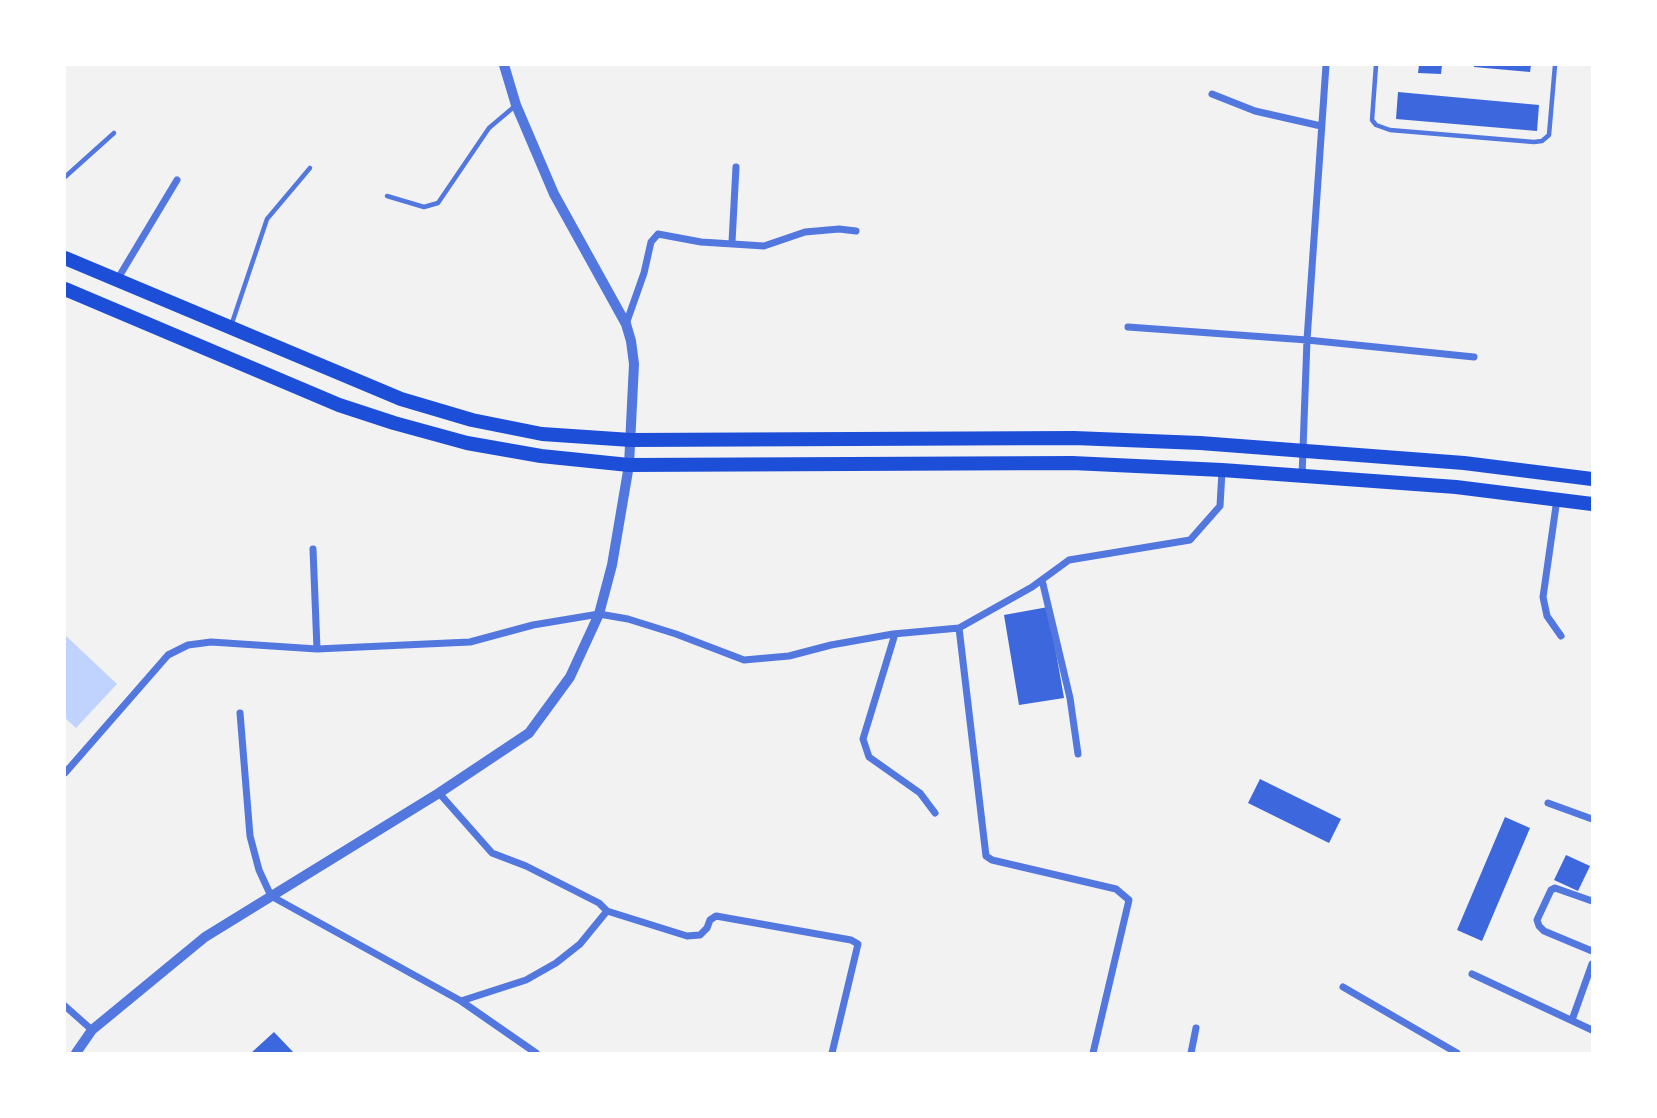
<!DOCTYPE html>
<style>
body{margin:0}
#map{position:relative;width:1657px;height:1118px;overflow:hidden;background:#f2f2f2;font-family:Jost,sans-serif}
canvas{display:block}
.frame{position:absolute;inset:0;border:66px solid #fff;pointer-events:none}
</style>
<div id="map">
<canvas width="1657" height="1118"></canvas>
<div class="frame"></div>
</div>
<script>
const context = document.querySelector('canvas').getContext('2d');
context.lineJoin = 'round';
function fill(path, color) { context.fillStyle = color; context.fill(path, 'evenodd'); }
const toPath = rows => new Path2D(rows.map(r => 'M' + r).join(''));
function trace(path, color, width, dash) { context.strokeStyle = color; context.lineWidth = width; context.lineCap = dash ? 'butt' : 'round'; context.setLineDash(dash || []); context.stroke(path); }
fill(toPath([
 [65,635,117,684,76,728,65,718]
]), '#bfd3fe');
fill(toPath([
 [1419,65,1442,65,1441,74,1418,73],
 [1474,65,1531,65,1530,72,1474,67],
 [1398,92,1539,105,1537,131,1396,119],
 [1048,607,1064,698,1019,705,1004,615],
 [1260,779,1341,819,1329,843,1248,803],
 [1505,817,1530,828,1482,941,1457,930],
 [1566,855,1590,866,1578,891,1554,880],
 [274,1032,294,1053,251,1053]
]), '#3d67dc');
trace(toPath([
 [1376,65,1372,120,1376,125,1390,130,1534,142,1542,141,1549,135,1555,65],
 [65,177,114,133],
 [387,196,424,207,438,203,489,128,515,106],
 [231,326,267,219,310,168]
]), '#5277de', 4.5);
trace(toPath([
 [1212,94,1255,111,1321,126],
 [732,242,736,167],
 [117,280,177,180],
 [626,324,644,273,651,242,658,234,701,242,764,246,805,232,839,229,856,231],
 [1128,327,1307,340,1474,357],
 [1302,476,1307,340,1326,65],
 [1557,499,1543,597,1547,616,1561,636],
 [313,549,317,649],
 [1042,580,1070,698,1078,754],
 [959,628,986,856,992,860,1116,889,1129,900,1093,1053],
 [895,634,863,739,869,757,920,793,935,813],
 [240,713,250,836,259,870,271,896,461,1001,536,1053],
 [65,773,168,655,188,645,211,642,317,649,470,642,533,625,599,614,628,619,676,634,744,660,789,656,831,645,893,634,959,628,1032,587,1069,560,1190,540,1220,506,1222,471],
 [439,793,492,853,526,866,599,903,607,911,687,936,700,935,707,928,710,920,716,916,851,940,858,944,832,1053],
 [1548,803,1592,819],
 [1592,901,1555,888,1551,890,1537,920,1539,926,1544,931,1592,951],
 [1472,974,1592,1030],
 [1343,987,1457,1053],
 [461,1001,526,980,556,963,580,944,607,911],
 [65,1006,92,1030],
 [1572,1020,1592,964],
 [1191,1053,1196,1028]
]), '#5277de', 7);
trace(toPath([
 [76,1053,92,1030,205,937,439,793,529,733,570,677,599,614,612,565,629,465,634,364,631,341,626,324,554,194,516,105,504,65]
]), '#5277de', 10);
trace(toPath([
 [65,258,401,399,472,420,542,434,631,440,1074,438,1200,443,1464,463,1592,479],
 [65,289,339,405,394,423,467,443,541,456,629,465,1072,463,1222,470,1456,487,1592,504]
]), '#1d4ed8', 14);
</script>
